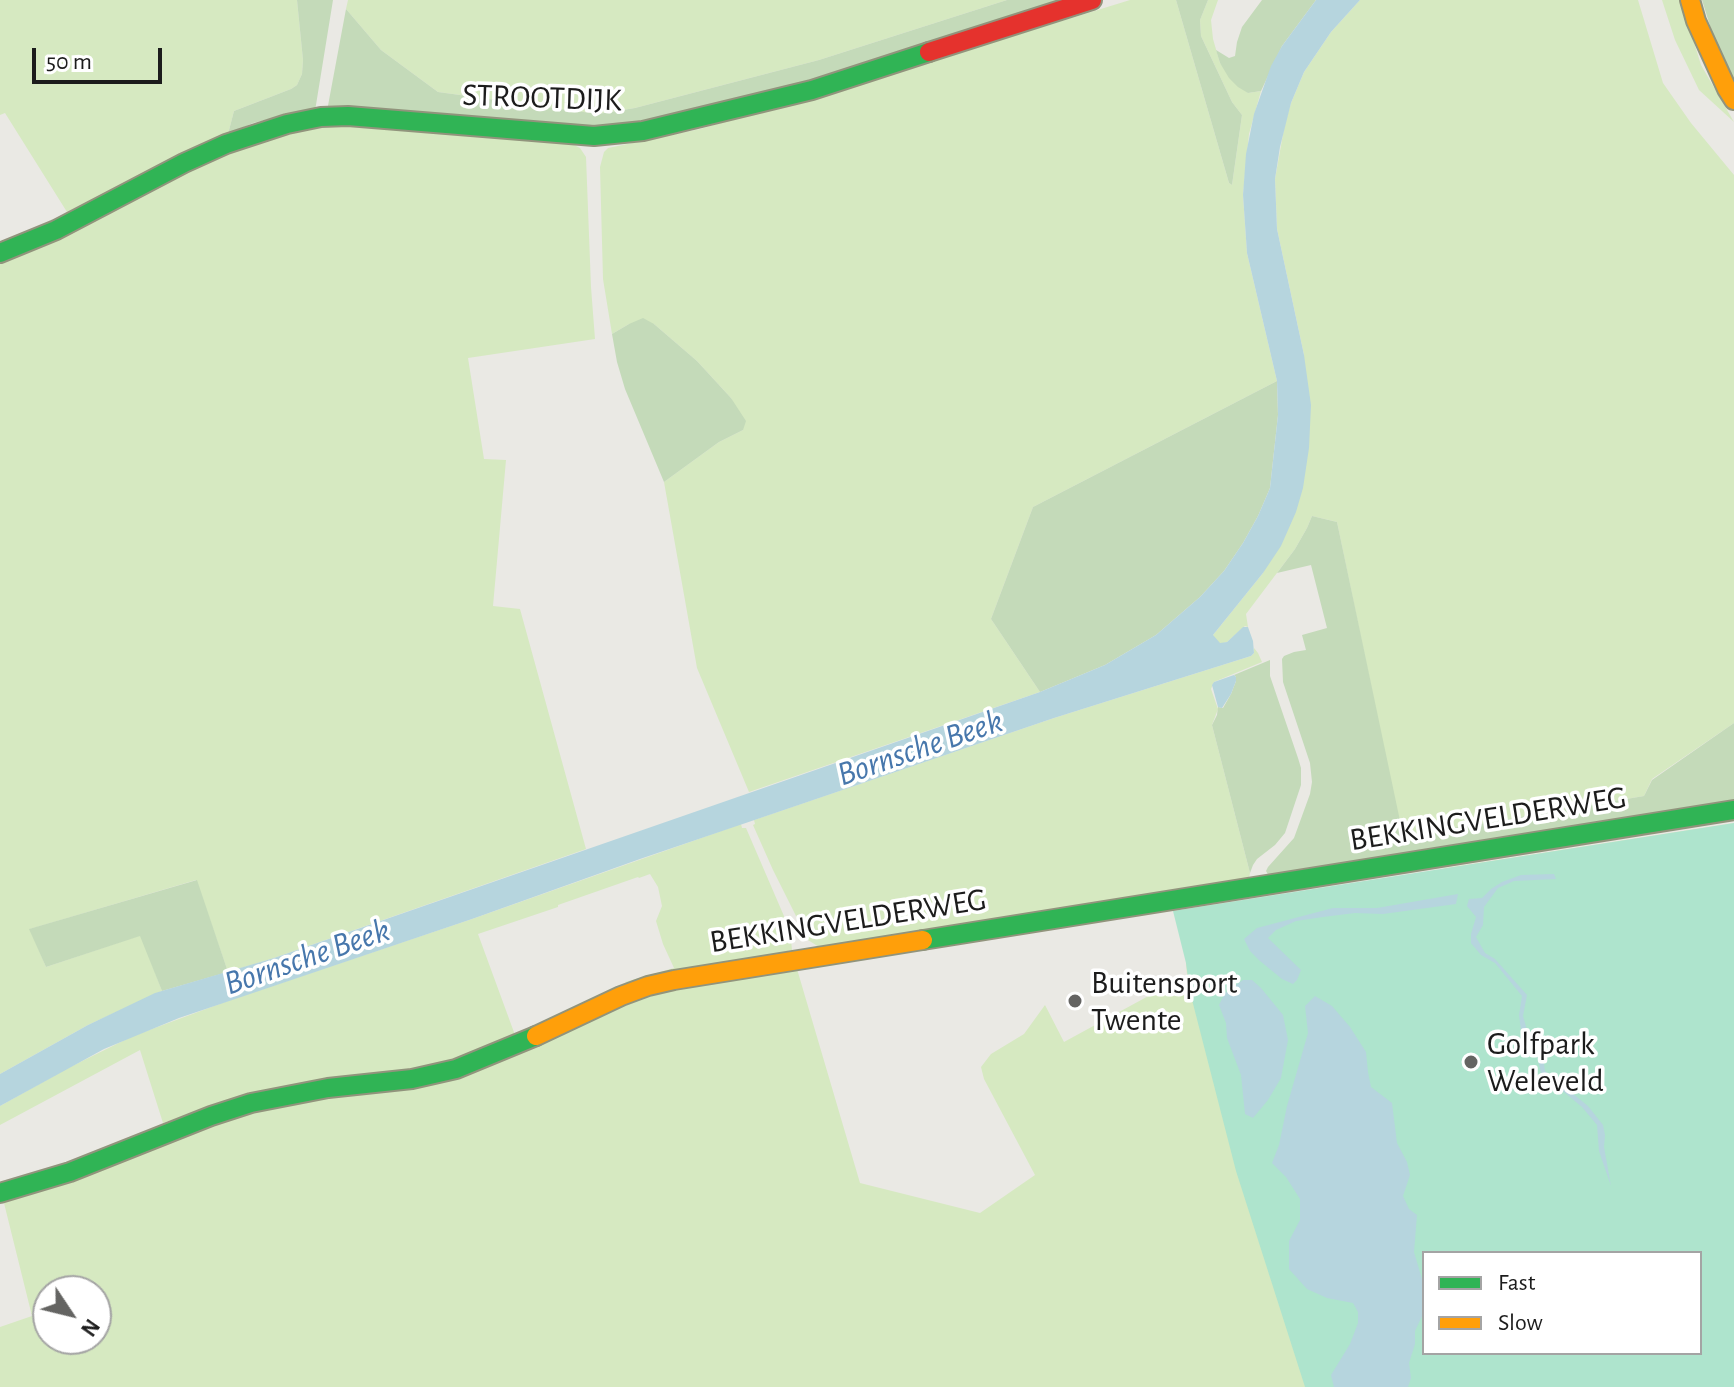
<!DOCTYPE html>
<style>
body{margin:0}
#map{position:relative;width:1734px;height:1387px;overflow:hidden;background:#eae9e4;font-family:"Alegreya Sans",sans-serif}
canvas{display:block}
.legend{position:absolute;left:1422px;top:1251px;width:280px;height:104px;box-sizing:border-box;background:#fff;border:2px solid #a4a4a4;margin:0;padding:10px 14px;list-style:none;font-size:24px;color:#1c1c1c}
.legend li{display:flex;align-items:center;gap:16px;height:40px}
.legend b{width:40px;border:2px solid #a4a4a4}
.north{position:absolute;left:32px;top:1275px;width:80px;height:80px;box-sizing:border-box;background:#fff;border:2px solid #a4a4a4;border-radius:50%;rotate:125deg;font-size:22px;font-weight:700;line-height:32px;text-align:center;color:#1c1c1c}
.north::after{content:'';display:block;margin:auto;width:28px;height:36px;background:#646462;clip-path:polygon(50% 0,100% 100%,50% 72%,0 100%)}
.scale{position:absolute;left:32px;top:48px;width:130px;height:36px;box-sizing:border-box;border:4px solid #1c1c1c;border-top:0;padding-left:10px;font-size:24px;line-height:28px;white-space:nowrap;color:#1c1c1c;-webkit-text-stroke:6px #fff;paint-order:stroke}
</style>
<div id="map">
<canvas width="1734" height="1387"></canvas>
<ul class="legend">
<li><b style="height:10px;background:#30b455"></b>Fast</li>
<li><b style="height:10px;background:#ff9f0a"></b>Slow</li>
</ul>
<div class="north">N</div>
<div class="scale">50 m</div>
</div>
<script>
const context = document.querySelector('canvas').getContext('2d');
context.lineJoin = 'round';
function fill(path, color) { context.fillStyle = color; context.fill(path, 'evenodd'); }
const toPath = rows => new Path2D(rows.map(r => 'M' + r).join(''));
function trace(path, color, width, dash) { context.strokeStyle = color; context.lineWidth = width; context.lineCap = dash ? 'butt' : 'round'; context.setLineDash(dash || []); context.stroke(path); }
function write(font, color, halo, rows, align = 'center') {
  context.font = font + ' "Alegreya Sans",sans-serif'; context.lineWidth = 7; context.setLineDash([]); context.textBaseline = 'middle'; context.strokeStyle = halo; context.fillStyle = color; for (const [text, x, y, turn = 0] of rows) {
    context.save(); context.translate(x, y); context.rotate((+turn || 0) * Math.PI / 180); context.textAlign = isNaN(turn) ? turn : align; if (halo) context.strokeText(text, 0, 0); context.fillText(text, 0, 0); context.restore();
  }
}
fill(toPath([
 [0,0,297,0,303,60,302,74,297,85,291,89,234,111,228,134,67,212,5,113,0,115],
 [348,0,1007,0,819,60,635,108,598,114,438,92,381,50,346,9],
 [1130,0,1176,0,1229,183,1232,185,1242,115,1232,102,1201,36,1200,20,1208,0,1218,0,1211,20,1213,39,1220,63,1248,93,1261,91,1249,134,1243,195,1247,253,1277,381,1033,507,991,619,1040,692,749,792,697,668,664,482,719,442,743,430,731,398,697,361,654,324,629,324,612,334,603,279,600,167,604,152,608,148,700,129,913,67],
 [1360,0,1638,0,1663,83,1691,123,1734,175,1734,723,1652,779,1644,796,1479,824,1402,836,1337,522,1312,516,1307,528,1295,549,1246,614,1248,627,1245,626,1227,642,1220,644,1214,639,1213,635,1263,573,1304,355,1277,229,1275,179,1285,123,1291,103,1304,72,1331,32],
 [1662,0,1681,0,1701,65,1734,122,1699,90,1675,40],
 [343,125,560,138,580,148,586,157,591,287,595,339,468,358,484,459,506,460,493,606,520,609,586,849,274,958,228,972,196,880,30,929,46,967,141,935,162,991,88,1025,0,1074,0,260,151,189,271,135],
 [1254,648,1258,653,1262,662,1214,682,1211,689,1218,709,1212,725,1250,873,1249,878,819,947,808,940,773,870,753,825,755,824,754,820,1054,718,1251,656,1254,653],
 [1734,823,1734,1387,1424,1353,1700,1353,1700,1253,1424,1253,1334,1387,0,1387,0,1327,32,1316,3,1199,192,1131,299,1099,381,1092,666,991,797,969,860,1183,980,1213,1035,1175,984,1079,981,1067,991,1054,1024,1034,1045,1005,1064,1042,1187,975,1186,963,1446,868],
 [48,1291,96,1291,96,1339,48,1339],
 [741,824,742,828,746,828,790,930,792,950,631,987,625,982,674,968,663,944,656,921,662,906,658,887,650,874,639,878,638,877,558,905,558,907,478,934,515,1035,442,1063,217,1104,163,1123,140,1050,0,1125,0,1106,66,1069,133,1036,233,999,472,919]
]), '#d6e9c1');
fill(toPath([
 [297,0,333,0,315,111,281,116,253,123,228,134,234,111,291,89,297,85,302,74,303,60],
 [1007,0,1067,0,779,94,608,127,327,111,346,9,381,50,438,92,598,114,635,108,819,60],
 [1176,0,1208,0,1200,20,1201,36,1232,102,1242,115,1232,185,1229,183],
 [1262,0,1316,0,1282,46,1261,91,1248,93,1238,87,1229,78,1220,63,1216,50,1229,58,1235,56,1237,42,1242,27],
 [1702,0,1734,0,1734,81,1711,29],
 [643,318,654,324,697,361,731,398,746,421,743,430,719,442,664,482,625,389,617,362,612,334,629,324],
 [1277,381,1278,415,1270,488,1258,516,1243,543,1224,571,1200,597,1156,635,1105,665,1040,692,991,619,1033,507],
 [1312,516,1337,522,1403,835,1479,824,1644,796,1652,780,1734,723,1734,805,1269,876,1266,871,1268,867,1294,838,1310,794,1312,782,1310,763,1283,682,1282,659,1284,656,1294,652,1306,650,1302,635,1327,628,1311,565,1277,573,1295,549,1307,528],
 [1270,660,1270,676,1298,758,1301,768,1301,785,1285,833,1275,845,1257,859,1253,865,1250,873,1212,725,1217,715,1218,707,1223,708,1231,694,1236,681,1236,677,1234,675],
 [197,880,228,972,162,991,140,936,46,967,29,929]
]), '#c4dab9');
fill(toPath([
 [1734,823,1734,1387,1305,1387,1236,1171,1190,992,1186,963,1173,911],
 [1424,1253,1700,1253,1700,1353,1424,1353]
]), '#aee4cd');
fill(toPath([
 [1316,0,1360,0,1331,32,1304,72,1291,103,1280,147,1275,179,1277,229,1304,355,1311,405,1309,448,1303,488,1296,512,1281,546,1263,573,1213,635,1220,643,1227,642,1243,627,1248,627,1253,641,1254,653,1251,656,1054,718,640,859,472,919,179,1018,104,1049,0,1106,0,1074,88,1025,155,993,274,958,1040,692,1105,665,1156,635,1200,597,1224,571,1243,543,1258,516,1270,488,1278,415,1277,381,1247,253,1243,195,1246,154,1254,114,1271,66,1282,46],
 [1234,675,1236,677,1236,681,1231,694,1222,708,1218,707,1212,685,1214,682],
 [1554,874,1556,879,1514,881,1498,888,1484,907,1483,925,1476,937,1485,953,1495,959,1527,995,1523,1016,1527,1030,1539,1042,1542,1049,1545,1071,1588,1106,1603,1125,1605,1135,1604,1147,1611,1186,1599,1151,1597,1125,1582,1107,1541,1073,1535,1046,1521,1030,1519,1015,1522,996,1495,963,1481,955,1471,943,1471,934,1476,917,1467,906,1469,899,1482,898,1491,889,1502,882,1521,875],
 [1458,894,1456,904,1383,914,1355,913,1323,917,1296,921,1276,930,1268,938,1301,970,1297,980,1293,984,1282,979,1260,961,1250,951,1244,939,1257,928,1333,908,1377,908],
 [1243,980,1252,980,1261,988,1283,1015,1288,1040,1281,1078,1268,1100,1253,1118,1245,1114,1241,1075,1227,1038,1226,1023,1219,1005,1225,993],
 [1315,996,1332,1006,1350,1027,1366,1052,1368,1072,1371,1087,1392,1103,1397,1143,1407,1162,1410,1175,1403,1196,1409,1209,1417,1215,1414,1252,1424,1286,1424,1312,1415,1331,1415,1344,1409,1363,1411,1378,1408,1387,1334,1387,1331,1375,1350,1344,1358,1323,1358,1312,1353,1303,1327,1298,1307,1289,1289,1269,1289,1241,1300,1220,1300,1199,1286,1177,1272,1163,1279,1145,1287,1106,1308,1033,1305,1006]
]), '#b6d5de');
const fast = toPath([
 [0,253,56,230,184,163,226,144,287,124,321,117,348,116,594,136,643,131,812,90,929,52],
 [923,940,1734,810],
 [0,1193,70,1172,211,1116,251,1103,328,1088,412,1079,456,1069,536,1036]
]);
const slow = toPath([
 [1690,0,1696,21,1727,89,1734,100],
 [536,1036,621,996,648,986,674,980,923,940]
]);
const jam = toPath([
 [929,52,1092,0]
]);
trace(fast, '#91947c', 22);
trace(slow, '#91947c', 22);
trace(jam, '#91947c', 22);
trace(fast, '#30b455', 18);
trace(slow, '#ff9f0a', 18);
trace(jam, '#e5322d', 18);
for (const [x, y, r, color] of [
 [1075,1001,8,"#646462"],
 [1471,1062,8,"#646462"]
]) { const dot = new Path2D(); dot.arc(x, y, r, 0, 2 * Math.PI); context.fillStyle = color; context.fill(dot); trace(dot, '#fff', 3); }
write('32px', '#1c1c1c', '#fff', [
 ["STROOTDIJK",542,98,2],
 ["BEKKINGVELDERWEG",1488,819,-9],
 ["BEKKINGVELDERWEG",848,921,-9]
]);
write('32px', '#1c1c1c', '#fff', [
 ["Buitensport",1091,983],
 ["Twente",1091,1020],
 ["Golfpark",1487,1044],
 ["Weleveld",1487,1081]
], 'left');
write('italic 34px', '#4777ac', '#fff', [
 ["Bornsche Beek",920,748,-19],
 ["Bornsche Beek",307,957,-19]
]);
</script>
